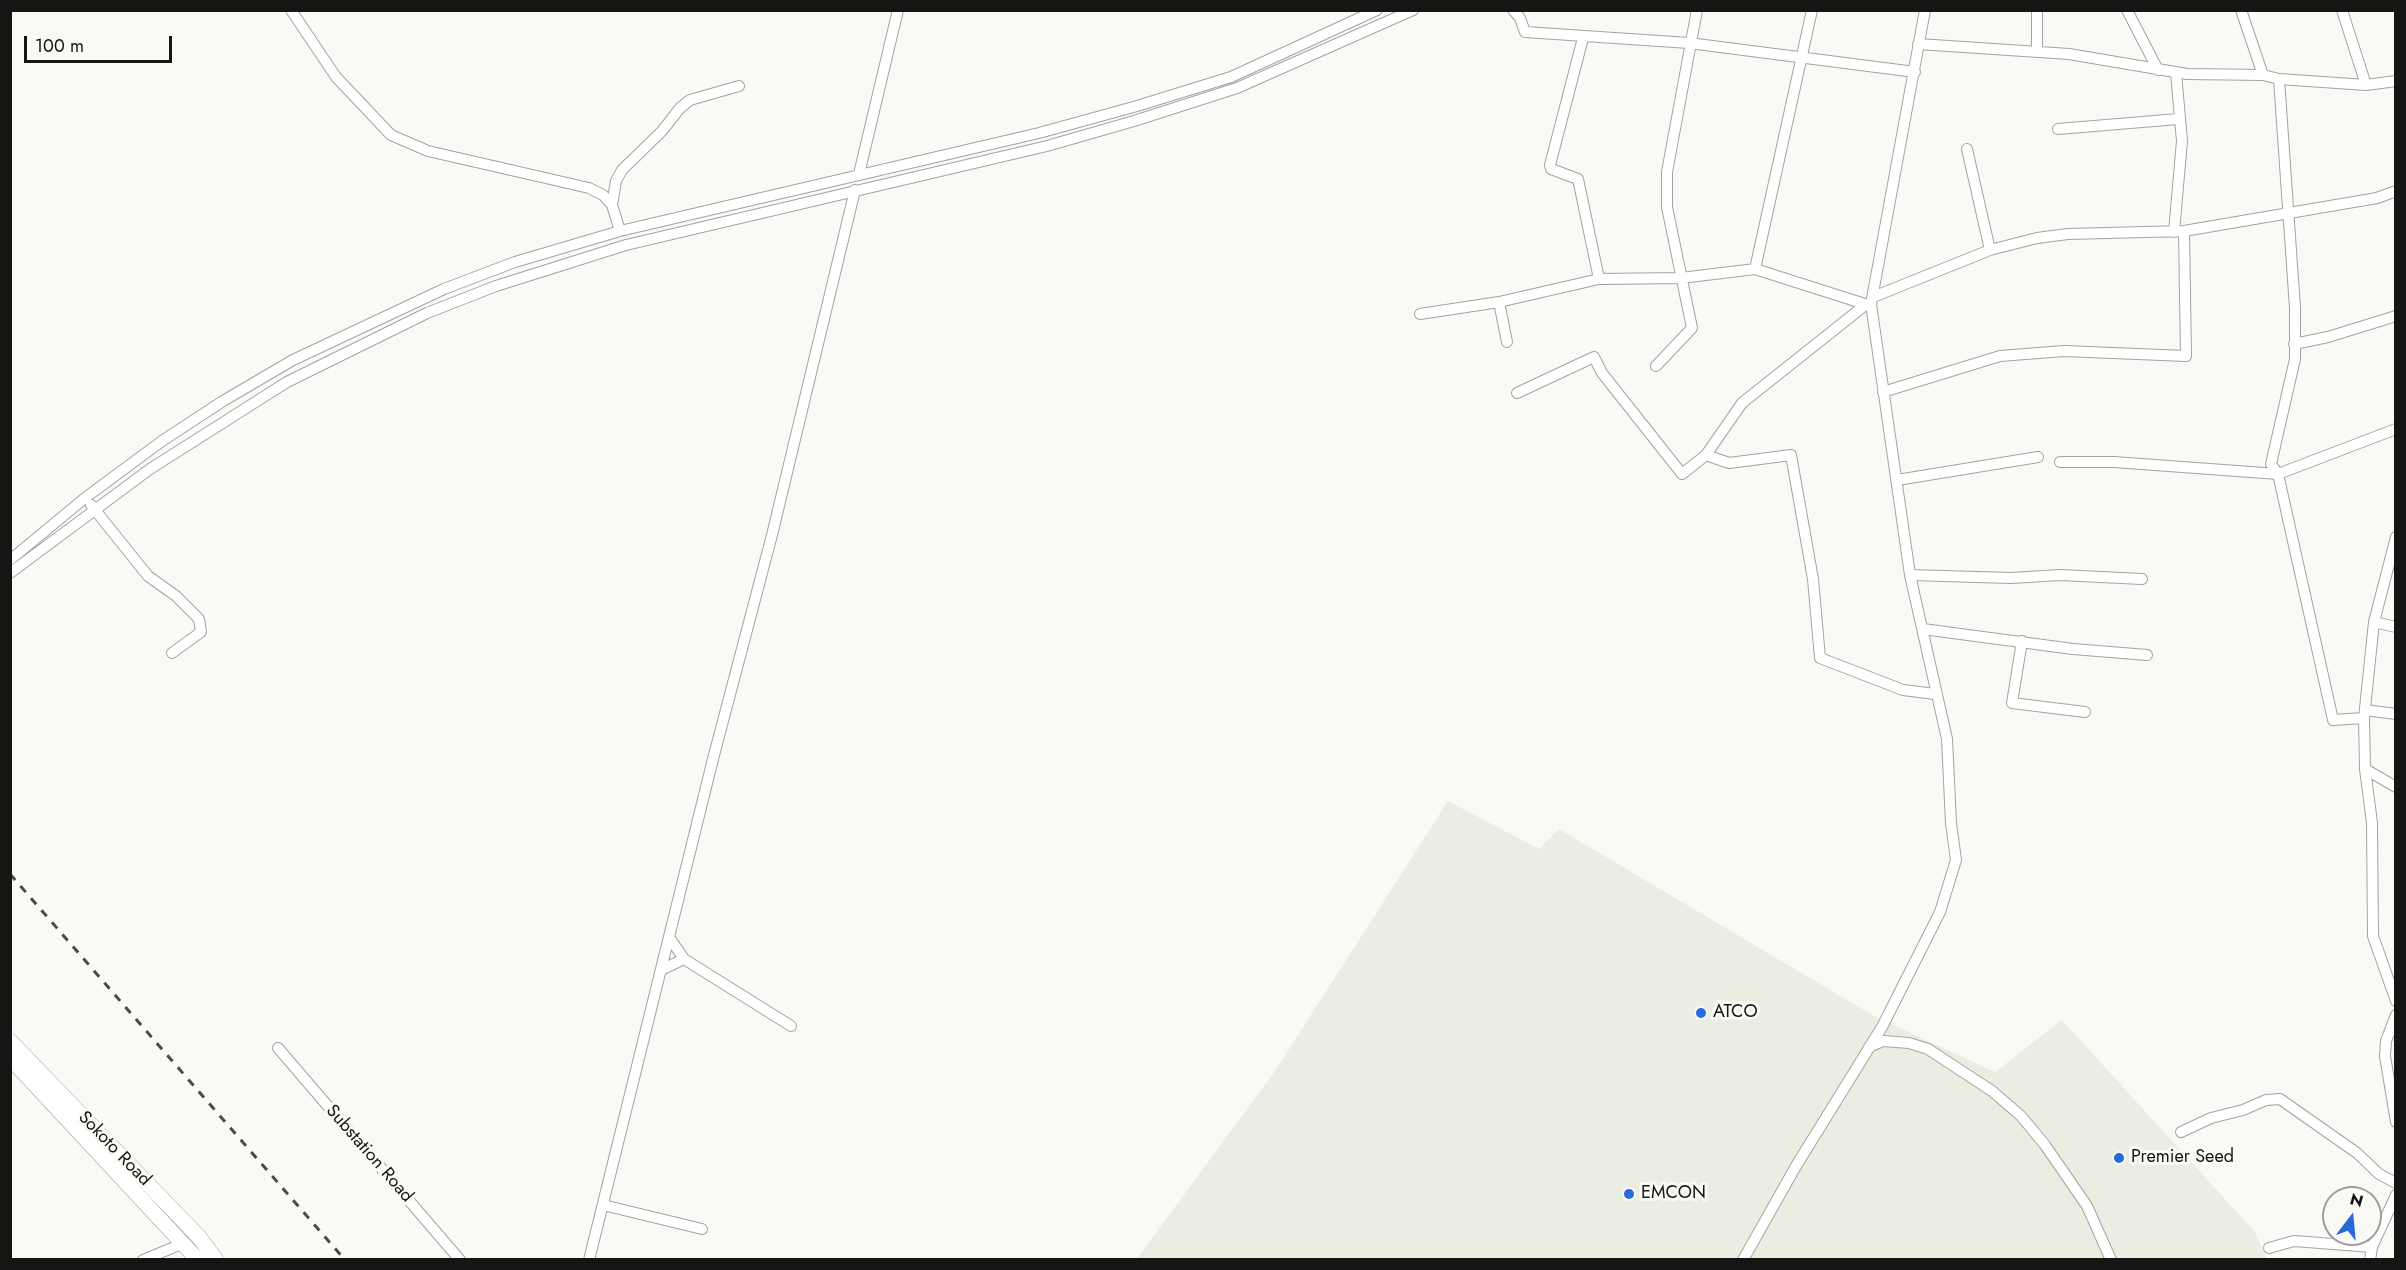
<!DOCTYPE html>
<style>
body{margin:0}
#map{position:relative;width:2406px;height:1270px;overflow:hidden;background:#f9faf6;font-family:Jost,sans-serif}
canvas{display:block}
.frame{position:absolute;inset:0;border:12px solid #151514;pointer-events:none}
.north{position:absolute;left:2322px;top:1186px;width:60px;height:60px;box-sizing:border-box;background:#f9faf6;border:2px solid #9e9e9c;border-radius:50%;rotate:16deg;font-size:16px;font-weight:700;line-height:24px;text-align:center;color:#151514}
.north::after{content:'';display:block;margin:auto;width:21px;height:27px;background:#286ad7;clip-path:polygon(50% 0,100% 100%,50% 72%,0 100%)}
.scale{position:absolute;left:24px;top:36px;width:148px;height:27px;box-sizing:border-box;border:3px solid #151514;border-top:0;padding-left:8px;font-size:18px;line-height:21px;white-space:nowrap;color:#151514;-webkit-text-stroke:4px #f9faf6;paint-order:stroke}
</style>
<div id="map">
<canvas width="2406" height="1270"></canvas>
<div class="frame"></div>
<div class="north">N</div>
<div class="scale">100 m</div>
</div>
<script>
const context = document.querySelector('canvas').getContext('2d');
context.lineJoin = 'round';
function fill(path, color) { context.fillStyle = color; context.fill(path, 'evenodd'); }
const toPath = rows => new Path2D(rows.map(r => 'M' + r).join(''));
function trace(path, color, width, dash) { context.strokeStyle = color; context.lineWidth = width; context.lineCap = dash ? 'butt' : 'round'; context.setLineDash(dash || []); context.stroke(path); }
function write(font, color, halo, rows, align = 'center') {
  context.font = font + ' Jost,sans-serif'; context.lineWidth = 6; context.setLineDash([]); context.textBaseline = 'middle'; context.strokeStyle = halo; context.fillStyle = color; for (const [text, x, y, turn = 0] of rows) {
    context.save(); context.translate(x, y); context.rotate((+turn || 0) * Math.PI / 180); context.textAlign = isNaN(turn) ? turn : align; if (halo) context.strokeText(text, 0, 0); context.fillText(text, 0, 0); context.restore();
  }
}
fill(toPath([
 [1448,801,1539,849,1559,829,1874,1016,1995,1072,2062,1020,2255,1232,2267,1259,1136,1260,1275,1071]
]), '#ecede2');
const street = toPath([
 [291,10,336,77,391,135,428,151,589,188,603,195,612,205,620,231],
 [1513,10,1520,18,1525,32,1689,43,1915,72],
 [2127,10,2158,70],
 [2241,10,2263,75],
 [2342,10,2366,85],
 [1583,38,1550,165,1551,169,1578,179,1599,279],
 [1918,44,2069,54,2187,74,2263,75,2279,79,2366,85,2396,81],
 [2037,52,2037,10],
 [2279,79,2295,308,2295,359,2271,464,2278,474,2396,429],
 [2058,129,2178,119],
 [1967,149,1990,250],
 [859,174,898,10],
 [612,205,616,181,622,170,662,131,680,108,690,100,739,86],
 [2174,232,2182,141,2176,73],
 [1755,269,1812,10],
 [1873,297,1990,250,2037,238,2068,234,2184,231,2377,198,2396,191],
 [1499,302,1507,342],
 [1420,314,1499,302,1599,279,1681,278,1755,269,1868,305],
 [2294,344,2328,337,2396,316],
 [1656,366,1692,328,1667,207,1667,172,1697,10],
 [1883,392,2000,356,2064,351,2186,356,2184,231],
 [1517,393,1594,357,1602,373,1682,474,1706,455,1742,403,1864,306],
 [1706,455,1729,463,1791,455,1813,579,1820,658,1903,690,1935,694],
 [2060,462,2114,462,2278,474,2333,720,2364,718],
 [1897,480,2038,457],
 [91,505,148,576,176,596,199,619,201,632,172,653],
 [2396,537,2374,622,2364,718,2365,769,2372,823,2373,936,2396,1001],
 [10,560,85,498,162,441,223,401,293,360,444,289,515,262,620,231,1039,133,1137,106,1231,77,1377,10],
 [10,573,150,469,287,382,427,313,496,286,626,245,1047,146,1134,121,1237,88,1413,10],
 [1910,575,2011,578,2060,575,2142,579],
 [2374,622,2396,627],
 [1923,629,2073,649,2147,655],
 [2022,641,2012,703,2085,712],
 [2365,710,2396,714],
 [2365,769,2396,787],
 [669,937,684,959,791,1026],
 [661,970,684,959],
 [2396,1015,2386,1041,2385,1056,2396,1122],
 [1869,1047,1883,1041,1909,1043,1928,1049,1992,1091,2021,1116,2045,1145,2087,1206,2111,1260],
 [278,1048,460,1260],
 [2181,1132,2211,1118,2243,1110,2266,1100,2280,1099,2357,1153,2379,1174,2396,1183],
 [603,1205,702,1229],
 [2269,1248,2294,1241,2372,1247],
 [143,1260,184,1243],
 [589,1260,713,759,772,535,855,190],
 [1743,1260,1796,1166,1882,1027,1940,912,1956,860,1951,823,1947,739,1910,575,1871,304,1925,10],
 [2370,1260,2372,1247,2396,1195]
]);
const primary = toPath([
 [10,1041,199,1237,216,1260],
 [10,1058,198,1260]
]);
trace(street, '#a3a4a0', 12);
trace(primary, '#a3a4a0', 16);
trace(street, '#fff', 10);
trace(primary, '#fff', 15);
trace(toPath([
 [10,874,345,1260]
]), '#4a4b49', 3, [8, 8]);
for (const [x, y, r, color] of [
 [1701,1013,6,"#286ad7"],
 [2119,1158,6,"#286ad7"],
 [1629,1194,6,"#286ad7"]
]) { const dot = new Path2D(); dot.arc(x, y, r, 0, 2 * Math.PI); context.fillStyle = color; context.fill(dot); trace(dot, '#f9faf6', 2); }
write('18px', '#151514', '#f9faf6', [
 ["ATCO",1713,1013],
 ["Premier Seed",2131,1158],
 ["EMCON",1641,1194]
], 'left');
write('18px', '#151514', '#f9faf6', [
 ["Sokoto Road",114,1149,46],
 ["Substation Road",369,1154,49]
]);
</script>
